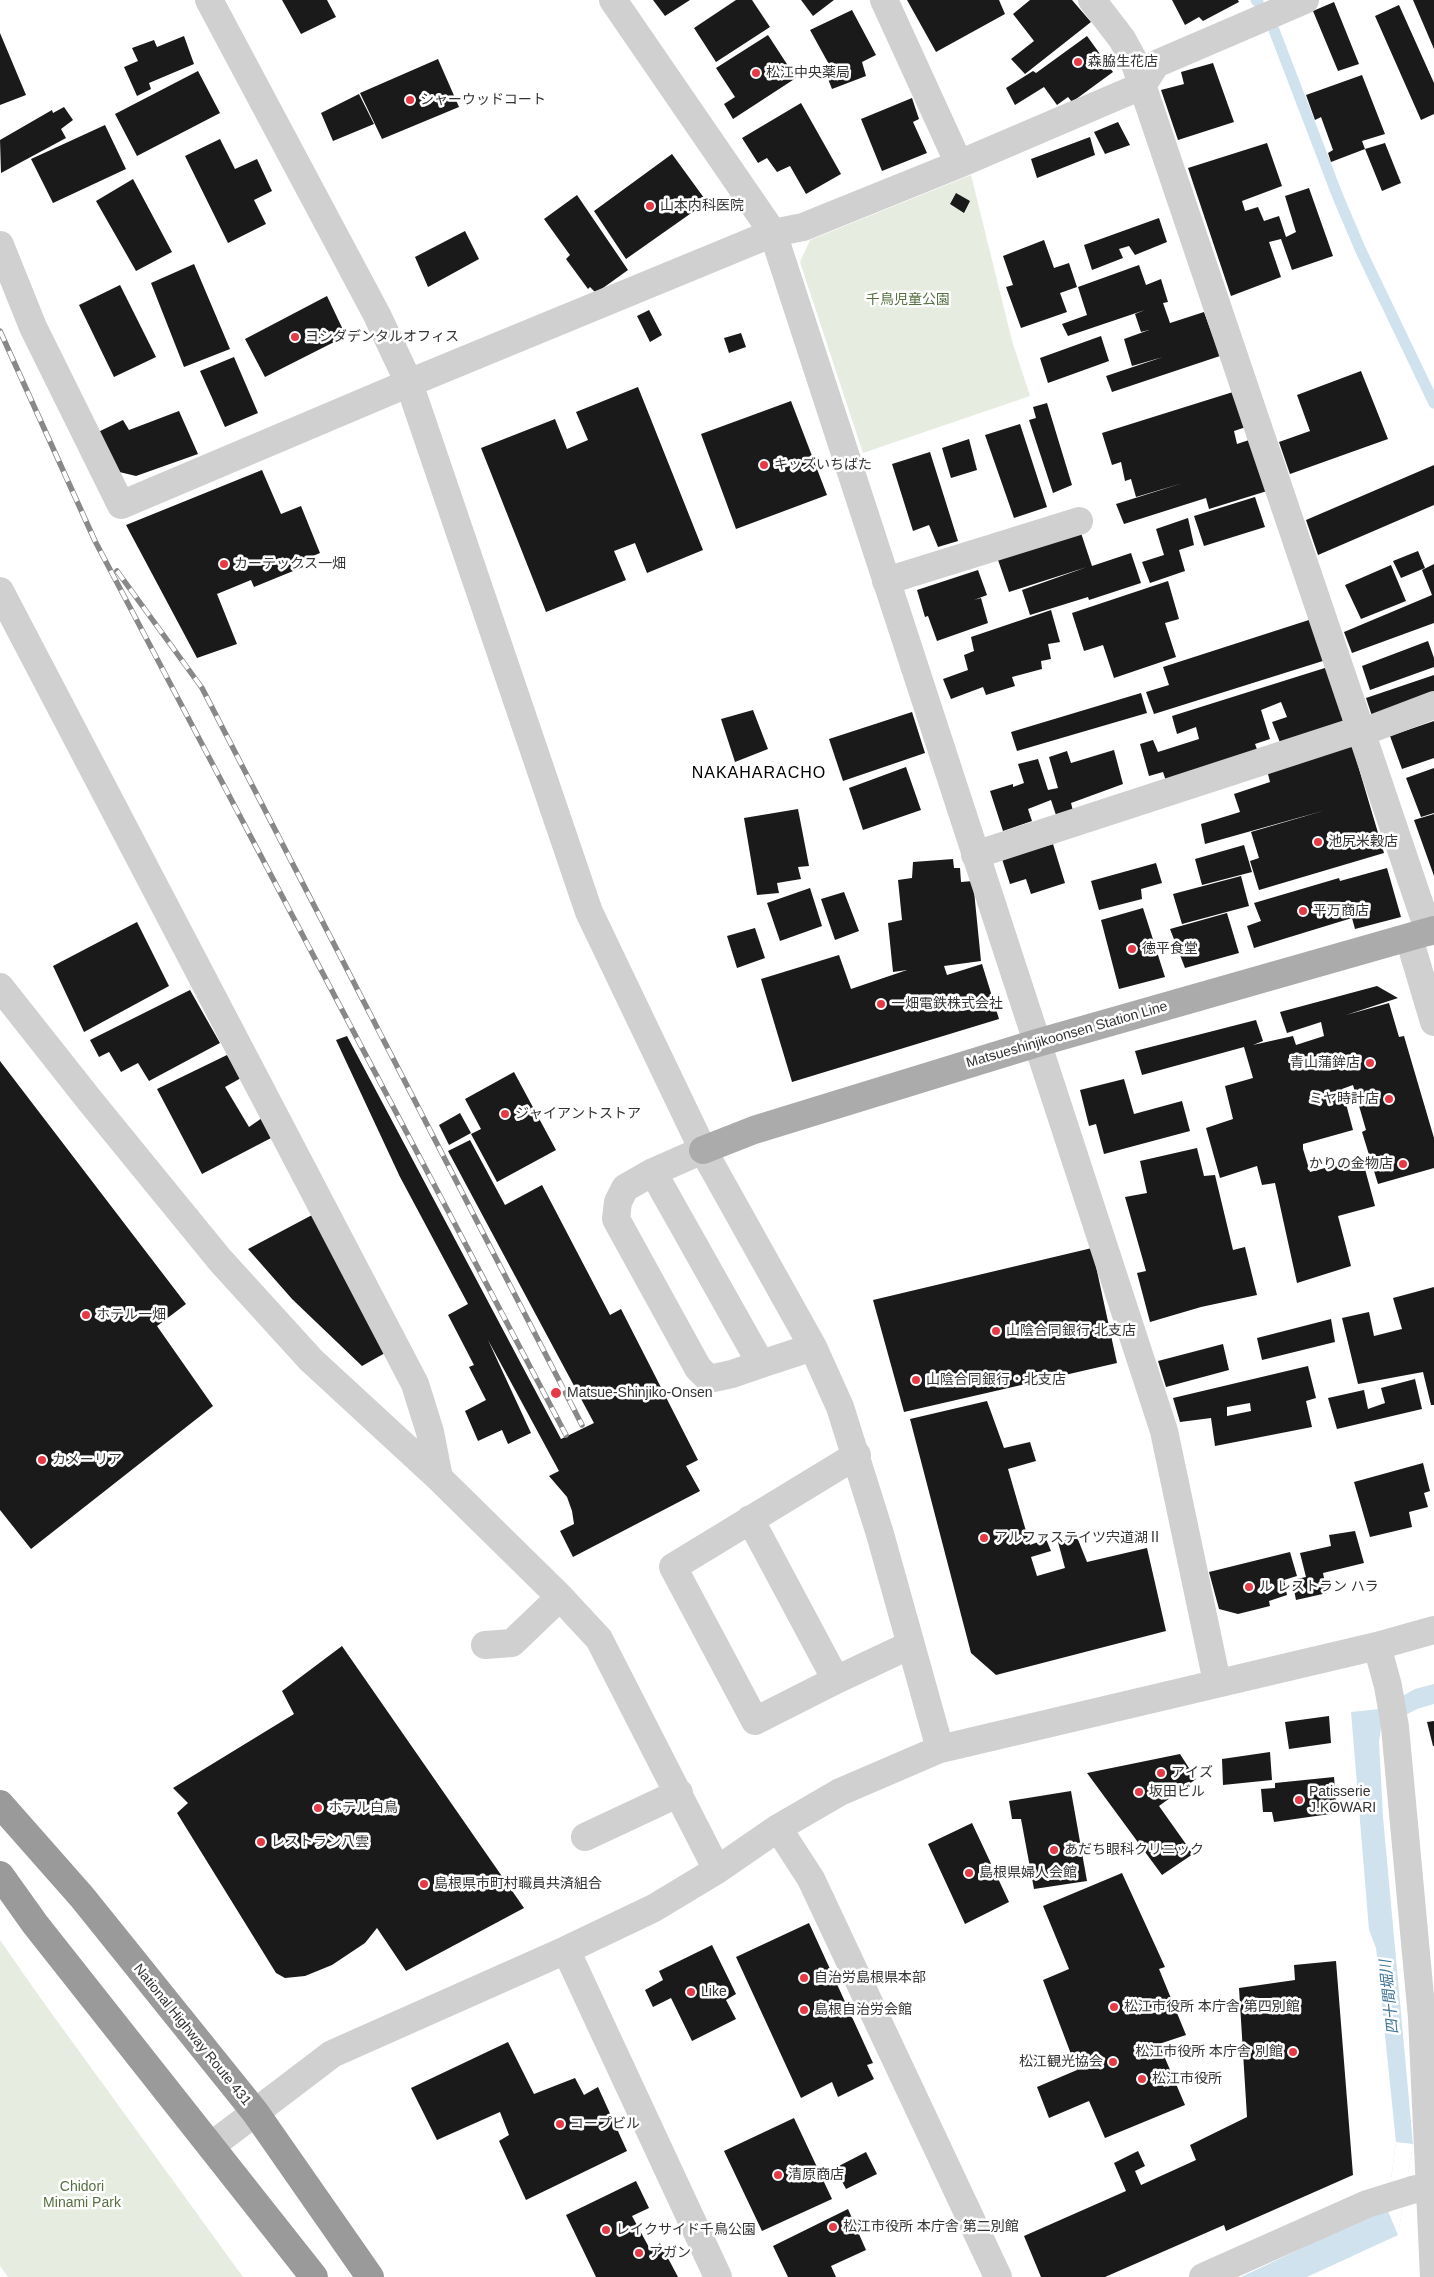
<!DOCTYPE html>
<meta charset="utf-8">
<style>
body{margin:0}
canvas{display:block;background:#fff}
</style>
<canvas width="1434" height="2277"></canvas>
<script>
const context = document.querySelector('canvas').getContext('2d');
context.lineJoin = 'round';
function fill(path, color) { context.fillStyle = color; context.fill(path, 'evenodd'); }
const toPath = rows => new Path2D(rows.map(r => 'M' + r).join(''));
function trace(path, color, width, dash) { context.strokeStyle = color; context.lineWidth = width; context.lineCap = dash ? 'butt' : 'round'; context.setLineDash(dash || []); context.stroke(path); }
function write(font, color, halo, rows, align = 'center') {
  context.font = font + ' Helvetica,"Noto Sans JP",sans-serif'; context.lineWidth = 5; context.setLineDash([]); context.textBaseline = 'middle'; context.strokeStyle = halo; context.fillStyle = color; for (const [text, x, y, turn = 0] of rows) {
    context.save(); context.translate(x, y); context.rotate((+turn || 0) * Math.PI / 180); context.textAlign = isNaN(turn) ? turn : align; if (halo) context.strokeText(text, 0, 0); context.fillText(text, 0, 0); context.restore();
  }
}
fill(toPath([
 [971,175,1012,341,1030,396,863,453,800,262,810,240],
 [0,1940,39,1996,243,2277,8,2277,0,2266]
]), '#e6ecdf');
fill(toPath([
 [1434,1684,1434,1704,1417,1709,1381,1728,1379,1742,1383,1817,1413,2144,1398,2235,1307,2277,1241,2277,1387,2208,1396,2142,1376,1948,1369,1930,1351,1712,1379,1709,1415,1689]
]), '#cfe2ee');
fill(toPath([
 [1396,2142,1413,2144,1398,2235,1387,2209]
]), '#fff');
trace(toPath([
 [1256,0,1258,2],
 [1274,30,1338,197,1361,251,1434,403]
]), '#cfe2ee', 11);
fill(toPath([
 [282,0,327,0,336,17,301,34],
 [653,0,690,0,665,16],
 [736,0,752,0,770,27,716,62,694,28],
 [801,0,834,0,813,16],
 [907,0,999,0,1005,14,936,52],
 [1030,0,1072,0,1091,22,1025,74,1011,59,1034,41,1013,14],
 [1172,0,1238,0,1239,2,1203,21,1199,17,1185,25],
 [1413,0,1434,0,1434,49],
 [1334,2,1359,64,1338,71,1313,11],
 [1399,5,1434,83,1434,114,1421,120,1375,16],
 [852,10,876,55,862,62,866,76,832,89,828,79,836,77,810,30],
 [0,33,26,95,0,105],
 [768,35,796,78,733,119,724,104,735,97,716,68],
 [184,36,194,64,149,83,151,89,137,96,124,67,138,61,132,48,154,40,157,47],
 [1087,36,1113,72,1072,102,1068,97,1057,105,1044,87,1015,105,1006,88,1033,71,1036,73],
 [438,59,459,107,382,139,360,93],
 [1213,63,1234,122,1178,140,1161,90,1184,84,1181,72],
 [198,71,220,113,137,156,115,114],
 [1362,75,1385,134,1362,141,1365,149,1331,162,1328,153,1333,150,1321,117,1315,120,1306,95],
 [359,94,374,124,333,141,321,113],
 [912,98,919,119,913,122,927,153,882,171,861,119],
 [801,103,841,174,806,194,790,166,777,172,767,158,758,163,742,138],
 [64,107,73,120,61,129,66,138,1,173,0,140,52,110,53,113],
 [1118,122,1130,145,1105,154,1094,132],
 [105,125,126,169,53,203,31,159],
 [1090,137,1095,155,1037,178,1031,159],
 [220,139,235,169,257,159,272,191,254,200,266,224,228,243,185,156],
 [1267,143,1282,186,1242,201,1245,211,1258,207,1264,221,1279,216,1286,237,1296,232,1285,196,1309,188,1333,256,1292,270,1281,239,1269,242,1281,277,1231,296,1188,168],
 [1385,143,1401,183,1382,191,1365,149],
 [672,154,707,202,626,259,594,211],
 [133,179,172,252,136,271,96,201],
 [956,193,970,201,964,213,950,204],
 [577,195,628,270,596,293,590,287,588,289,566,259,570,255,544,219],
 [1159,218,1167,242,1135,255,1129,246,1119,249,1123,258,1092,270,1084,245],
 [465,231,479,259,428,287,415,257],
 [1044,240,1054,268,1069,263,1077,287,1060,293,1067,312,1021,328,1006,287,1013,285,1003,256],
 [194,264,230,349,184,367,151,283],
 [1139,265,1146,285,1161,279,1168,302,1163,303,1170,323,1204,312,1220,356,1112,392,1106,376,1163,357,1132,366,1124,339,1149,330,1141,332,1135,314,1145,310,1068,336,1062,324,1087,315,1078,287],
 [120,285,156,357,114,377,79,305],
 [327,296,346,336,265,377,245,339],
 [649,310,662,335,650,342,637,316],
 [741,333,746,347,729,353,724,338],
 [1101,336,1109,361,1048,383,1040,358],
 [234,357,258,413,225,427,200,371],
 [1361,371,1388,439,1290,474,1279,442,1310,431,1297,395],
 [638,387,703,550,647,573,635,543,614,551,626,580,546,612,481,448,555,419,567,449,588,440,576,412],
 [1233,392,1246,427,1234,431,1237,444,1249,440,1267,491,1209,509,1206,498,1124,524,1116,504,1183,483,1136,497,1131,479,1125,481,1121,462,1112,465,1102,433],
 [791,401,827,495,736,529,701,434],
 [1047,403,1072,485,1053,493,1029,420,1036,418,1033,407],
 [179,411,198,454,136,476,111,470,96,433,123,420,129,430],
 [1020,424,1047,507,1014,518,985,435],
 [969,439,977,470,951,478,942,448],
 [930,452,958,541,938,547,929,525,913,531,892,464],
 [1434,465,1434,505,1318,555,1306,520],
 [262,470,281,514,301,506,320,553,301,561,303,567,254,587,251,580,217,594,237,644,197,658,126,525],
 [1255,497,1265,527,1204,546,1194,516],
 [1188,518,1194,545,1179,550,1185,571,1150,583,1142,562,1164,555,1156,529],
 [1080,530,1092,566,1131,553,1141,583,1089,600,1088,597,1030,615,1022,590,1087,567,1009,592,997,557],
 [1418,551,1425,568,1401,578,1393,561],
 [1434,564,1434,623,1352,653,1344,632,1432,595,1422,570],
 [1391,565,1406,601,1361,619,1345,585],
 [978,570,987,595,974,600,981,598,988,623,937,641,928,616,925,617,917,590],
 [1168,581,1179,619,1165,623,1176,657,1114,678,1103,645,1084,651,1072,613],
 [1051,610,1060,642,1048,644,1051,659,1041,661,1042,669,1012,677,1015,686,986,695,983,687,951,699,943,679,968,670,964,655,974,651,971,637],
 [1312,619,1326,660,1154,714,1146,692,1169,685,1163,667],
 [1428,641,1434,658,1434,667,1370,690,1362,666],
 [1328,667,1344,724,1281,745,1272,722,1287,717,1281,702,1261,710,1270,739,1255,744,1258,752,1166,781,1163,772,1149,776,1140,744,1153,740,1158,752,1199,739,1196,727,1177,734,1172,716],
 [1434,675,1434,697,1373,719,1366,698],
 [1141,693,1147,713,1017,751,1011,732],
 [753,710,768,749,735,762,721,719],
 [912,712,925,753,843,781,829,739],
 [1434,721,1434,758,1402,769,1390,736],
 [1351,742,1384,853,1259,890,1250,861,1259,858,1251,832,1326,810,1205,844,1201,824,1240,812,1234,794,1270,782,1267,770],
 [1114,750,1123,784,1071,803,1073,811,1056,815,1051,800,1028,809,1032,821,1003,831,990,791,1013,784,1013,787,1024,783,1018,764,1038,759,1048,790,1058,788,1049,757,1067,751,1071,763],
 [906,767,921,810,863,830,849,788],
 [1434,768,1434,813,1421,817,1406,778],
 [798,809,809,866,798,867,801,879,777,883,779,893,757,895,744,818],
 [1434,814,1434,876,1414,820],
 [1053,844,1065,883,1031,894,1026,879,1010,884,1002,859],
 [1244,845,1252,872,1202,885,1195,859],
 [953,859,954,868,960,868,961,882,973,881,981,961,944,966,947,975,982,964,999,1019,792,1082,761,979,839,955,851,989,907,970,893,972,888,923,902,920,898,880,912,878,913,862],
 [1156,863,1162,883,1141,889,1142,899,1099,910,1091,881],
 [1387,868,1401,917,1355,929,1352,918,1254,948,1247,926,1261,921,1254,903,1339,878,1340,881],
 [1241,876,1249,906,1182,924,1173,894],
 [810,888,822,926,780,941,767,903],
 [844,892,859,931,835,940,821,899],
 [1143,908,1165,977,1119,989,1101,920],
 [1227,913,1239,953,1185,968,1170,929],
 [137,922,169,986,84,1032,53,966],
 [755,928,765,958,737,968,727,936],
 [1377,986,1398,998,1346,1015,1389,1003,1399,1037,1404,1036,1434,1138,1434,1168,1378,1184,1362,1132,1366,1130,1353,1085,1342,1089,1353,1130,1303,1144,1303,1149,1310,1172,1362,1158,1375,1206,1338,1216,1351,1266,1297,1283,1275,1183,1262,1185,1257,1166,1220,1178,1206,1128,1233,1119,1225,1086,1253,1078,1244,1047,1142,1075,1135,1051,1256,1020,1263,1041,1253,1045,1293,1036,1296,1045,1324,1036,1321,1022,1287,1033,1280,1012],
 [190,990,220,1043,149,1081,138,1063,121,1072,109,1052,99,1057,90,1040],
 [347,1036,561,1439,594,1423,448,1151,470,1140,505,1205,542,1185,610,1315,621,1309,698,1460,686,1466,700,1491,573,1557,560,1531,574,1524,572,1511,567,1497,549,1476,559,1471,488,1340,531,1433,508,1444,502,1430,478,1441,465,1411,486,1400,469,1367,474,1365,448,1315,468,1304,400,1177,336,1040],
 [227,1055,241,1078,225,1087,249,1127,262,1118,273,1137,202,1174,157,1089],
 [0,1061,186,1304,157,1326,213,1406,31,1549,0,1510],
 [514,1072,556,1150,497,1182,471,1134,481,1129,465,1099],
 [1124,1079,1134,1114,1182,1101,1190,1131,1104,1154,1096,1124,1089,1126,1080,1090],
 [460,1113,471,1133,449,1145,439,1125],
 [1197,1148,1204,1176,1215,1175,1233,1250,1245,1247,1257,1295,1201,1307,1150,1322,1137,1273,1146,1271,1125,1197,1147,1193,1140,1161],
 [314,1214,385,1353,362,1366,292,1299,248,1249],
 [1092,1248,1117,1363,904,1412,873,1300],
 [1434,1287,1434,1405,1431,1405,1423,1372,1358,1384,1342,1318,1369,1312,1374,1336,1402,1329,1393,1298],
 [1331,1319,1335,1342,1262,1360,1257,1338],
 [1223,1344,1229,1370,1166,1387,1158,1361],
 [1308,1366,1316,1398,1306,1401,1312,1427,1215,1446,1211,1418,1180,1422,1173,1398],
 [1250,1403,1251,1411,1227,1416,1227,1407],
 [1415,1379,1422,1409,1337,1429,1328,1398,1364,1390,1368,1409,1385,1403,1381,1388],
 [987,1401,1004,1448,1030,1442,1036,1461,1008,1469,1030,1545,1046,1539,1051,1551,1031,1557,1037,1576,1065,1568,1058,1542,1077,1537,1087,1562,1147,1548,1166,1631,996,1675,971,1653,910,1419],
 [1423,1463,1430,1491,1424,1493,1428,1507,1409,1512,1412,1527,1370,1537,1354,1482],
 [1355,1531,1364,1563,1323,1573,1327,1593,1296,1600,1292,1580,1306,1577,1300,1553,1331,1546,1329,1535],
 [1290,1552,1297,1576,1284,1580,1287,1595,1269,1601,1270,1606,1238,1614,1219,1609,1209,1572],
 [342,1646,524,1908,406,1971,377,1928,365,1943,332,1965,305,1976,285,1978,276,1973,177,1813,188,1803,173,1788,294,1714,282,1691],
 [1329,1716,1331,1743,1289,1749,1285,1722],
 [1434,1721,1434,1746,1433,1746,1427,1722],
 [1270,1752,1272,1780,1223,1785,1222,1759],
 [1180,1754,1196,1779,1159,1806,1193,1854,1162,1875,1087,1773],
 [1334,1777,1337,1813,1274,1822,1272,1812,1263,1812,1261,1789,1275,1788,1275,1783],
 [1071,1791,1087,1881,1034,1889,1021,1819,1012,1819,1009,1801],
 [972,1823,1009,1902,965,1924,928,1844],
 [1122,1873,1165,1967,1159,1969,1186,2035,1159,2044,1185,2105,1105,2138,1089,2101,1049,2118,1037,2087,1077,2070,1043,1980,1069,1969,1043,1906],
 [809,1923,873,2063,867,2065,874,2079,838,2097,832,2082,801,2098,736,1957],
 [712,1945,736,1994,726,2000,736,2019,692,2041,671,1998,653,2007,645,1990,663,1980,659,1971],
 [1336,1961,1353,2175,1226,2231,1224,2225,1105,2277,1041,2277,1024,2236,1126,2191,1114,2163,1138,2151,1145,2166,1135,2171,1141,2185,1196,2160,1190,2145,1247,2117,1239,1988,1295,1980,1294,1965],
 [508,2042,534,2094,575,2078,584,2095,598,2087,627,2151,526,2200,499,2141,509,2135,500,2112,437,2140,411,2088],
 [794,2118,832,2199,762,2231,724,2151],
 [866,2152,877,2174,846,2189,835,2168],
 [636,2181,649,2208,632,2216,651,2251,660,2243,678,2277,596,2277,566,2215],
 [848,2209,866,2250,831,2266,836,2277,788,2277,773,2246]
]), '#1a1a1a');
trace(toPath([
 [209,0,377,315,409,383,589,912,703,1150,813,1347,840,1407,880,1534,940,1749],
 [613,0,773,233,1164,1431,1217,1682],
 [884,0,959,164],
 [1092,0,1122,39,1134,61,1429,932],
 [0,245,33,327,121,505,409,383,773,233,803,227,959,164,1118,96,1142,86,1156,64,1305,0],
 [886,581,1079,521],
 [0,591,415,1384,430,1432,439,1478],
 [1363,732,1434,705],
 [975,855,1362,729],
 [1409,938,1434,1022],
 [0,987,91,1102,220,1260,311,1360,439,1478,560,1597,599,1639,717,1870],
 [703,1150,653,1172,625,1188,618,1202,616,1219,698,1368,709,1379,732,1374,761,1364],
 [653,1172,761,1364,813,1347],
 [750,1519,836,1680,910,1645],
 [485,1645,512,1643,560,1597],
 [1377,1646,1388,1686,1395,1727,1422,2018,1434,2277],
 [836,1680,755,1721,673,1567,857,1455],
 [778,1828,811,1879,998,2277],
 [585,1837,679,1793],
 [566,1950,718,2277],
 [211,2146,332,2054,566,1950,654,1908,717,1870,778,1828,840,1792,940,1749,1377,1646,1434,1630],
 [1203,2277,1367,2204,1412,2190,1431,2186]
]), '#d0d0d0', 28);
trace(toPath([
 [703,1150,754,1130,1037,1043,1434,930]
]), '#ababab', 28);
trace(toPath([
 [0,1804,82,1897,255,2112,370,2277],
 [0,1875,35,1924,314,2277]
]), '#9a9a9a', 28);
const rail = toPath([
 [0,331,95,541,566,1435],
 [117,571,202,688,582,1425]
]);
trace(rail, '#888', 5.5);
trace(rail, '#fff', 4, [11]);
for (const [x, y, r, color] of [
 [1078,62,5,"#e63946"],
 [756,73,5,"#e63946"],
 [410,100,5,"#e63946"],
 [650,206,5,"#e63946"],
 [295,337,5,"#e63946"],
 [764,465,5,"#e63946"],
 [224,564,5,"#e63946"],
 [1318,842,5,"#e63946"],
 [1303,911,5,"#e63946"],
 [1132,949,5,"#e63946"],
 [881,1004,5,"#e63946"],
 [1370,1063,5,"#e63946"],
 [1389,1099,5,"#e63946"],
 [505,1114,5,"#e63946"],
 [1403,1164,5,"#e63946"],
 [86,1315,5,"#e63946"],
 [996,1331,5,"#e63946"],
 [916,1380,5,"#e63946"],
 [556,1393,6,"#e63946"],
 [42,1460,5,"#e63946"],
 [984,1538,5,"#e63946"],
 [1249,1587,5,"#e63946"],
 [1161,1773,5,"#e63946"],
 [1139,1792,5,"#e63946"],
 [1299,1800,5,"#e63946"],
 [318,1808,5,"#e63946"],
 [261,1842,5,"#e63946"],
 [1054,1850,5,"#e63946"],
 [969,1873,5,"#e63946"],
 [424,1884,5,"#e63946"],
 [804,1978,5,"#e63946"],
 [691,1992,5,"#e63946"],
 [1114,2007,5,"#e63946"],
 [804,2010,5,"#e63946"],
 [1293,2052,5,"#e63946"],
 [1113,2062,5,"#e63946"],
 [1142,2079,5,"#e63946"],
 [560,2124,5,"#e63946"],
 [778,2175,5,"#e63946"],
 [833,2227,5,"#e63946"],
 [606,2230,5,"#e63946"],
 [639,2253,5,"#e63946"]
]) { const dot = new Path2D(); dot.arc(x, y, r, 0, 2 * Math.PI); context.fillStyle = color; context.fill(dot); trace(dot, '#fff', 2); }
write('14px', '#333', '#fff', [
 ["森脇生花店",1088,62],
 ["松江中央薬局",766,73],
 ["シャーウッドコート",420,100],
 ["山本内科医院",660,206],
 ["ヨシダデンタルオフィス",305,337],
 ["キッズいちばた",774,465],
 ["カーテックス一畑",234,564],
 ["池尻米穀店",1328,842],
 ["平万商店",1313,911],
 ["徳平食堂",1142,949],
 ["一畑電鉄株式会社",891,1004],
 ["青山蒲鉾店",1360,1063,"right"],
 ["ミヤ時計店",1379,1099,"right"],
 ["ジャイアントストア",515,1114],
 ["かりの金物店",1393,1164,"right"],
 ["ホテル一畑",96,1315],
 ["山陰合同銀行 北支店",1006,1331],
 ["山陰合同銀行・北支店",926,1380],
 ["Matsue-Shinjiko-Onsen",567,1393],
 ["カメーリア",52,1460],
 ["アルファステイツ宍道湖Ⅱ",994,1538],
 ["ル レストラン ハラ",1259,1587],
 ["アイズ",1171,1773],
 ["坂田ビル",1149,1792],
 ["Patisserie",1309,1792],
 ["J.KOWARI",1309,1808],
 ["ホテル白鳥",328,1808],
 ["レストラン八雲",271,1842],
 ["あだち眼科クリニック",1064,1850],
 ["島根県婦人会館",979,1873],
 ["島根県市町村職員共済組合",434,1884],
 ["自治労島根県本部",814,1978],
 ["Like",701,1992],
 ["松江市役所 本庁舎 第四別館",1124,2007],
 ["島根自治労会館",814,2010],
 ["松江市役所 本庁舎 別館",1283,2052,"right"],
 ["松江観光協会",1103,2062,"right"],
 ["松江市役所",1152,2079],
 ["コープビル",570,2124],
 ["清原商店",788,2175],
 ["松江市役所 本庁舎 第二別館",843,2227],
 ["レイクサイド千鳥公園",616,2230],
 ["アガン",649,2253]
], 'left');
write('14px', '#56703f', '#fff', [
 ["千鳥児童公園",908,300],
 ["Chidori",82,2187],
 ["Minami Park",82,2203]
]);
write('14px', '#333', '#fff', [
 ["Matsueshinjikoonsen Station Line",1067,1035,-16],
 ["National Highway Route 431",192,2035,51]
]);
write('italic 15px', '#3f7597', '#fff', [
 ["四十間堀川",1390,1997,-96]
]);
context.letterSpacing = '1px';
write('16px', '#000', '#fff', [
 ["NAKAHARACHO",759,774]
]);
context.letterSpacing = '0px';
</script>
